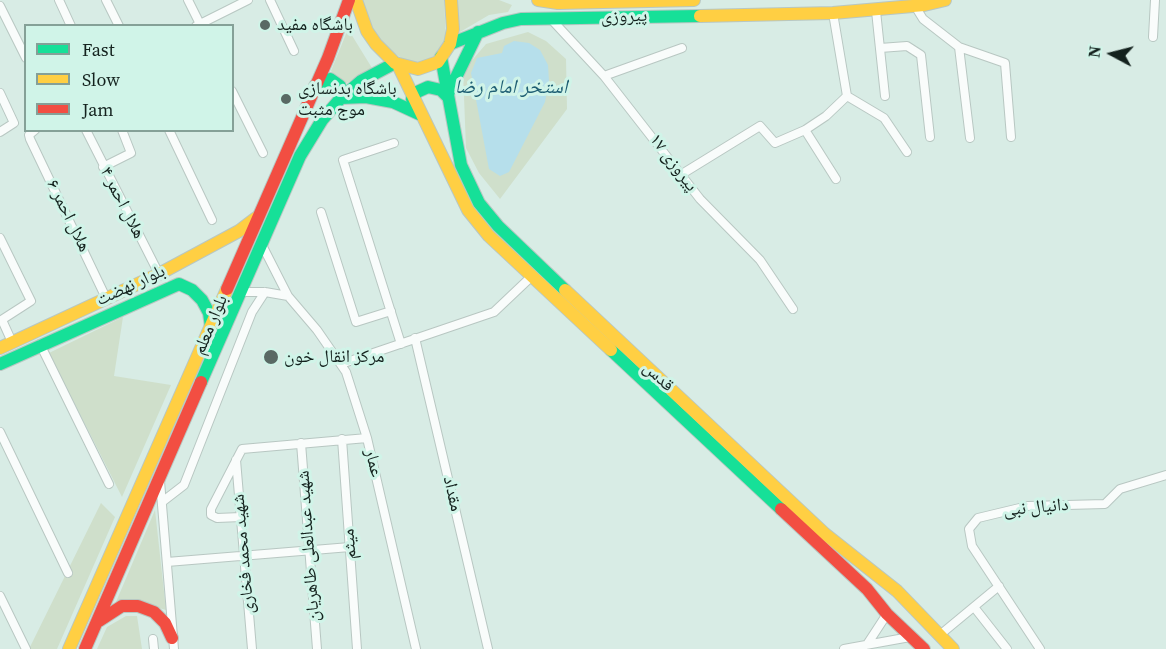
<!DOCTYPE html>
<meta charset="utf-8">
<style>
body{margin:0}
#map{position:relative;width:1166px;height:649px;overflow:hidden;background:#d8ece5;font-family:"Source Serif 4",serif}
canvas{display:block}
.legend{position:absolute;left:24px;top:24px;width:210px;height:108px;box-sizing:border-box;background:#d0f4e8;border:2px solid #85a097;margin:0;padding:8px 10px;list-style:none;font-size:18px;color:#14221e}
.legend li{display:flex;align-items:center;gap:12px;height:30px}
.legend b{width:30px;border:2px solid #85a097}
.north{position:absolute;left:1082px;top:24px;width:60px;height:60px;-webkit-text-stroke:4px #d0f4e8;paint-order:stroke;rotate:277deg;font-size:16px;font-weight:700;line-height:24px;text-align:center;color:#14221e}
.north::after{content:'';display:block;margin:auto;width:21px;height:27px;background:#14221e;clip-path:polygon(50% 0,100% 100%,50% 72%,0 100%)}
</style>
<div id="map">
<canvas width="1166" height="649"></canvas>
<ul class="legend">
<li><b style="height:8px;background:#16e098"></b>Fast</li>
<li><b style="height:8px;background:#ffcf43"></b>Slow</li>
<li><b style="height:8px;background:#f24e42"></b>Jam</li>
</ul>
<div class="north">N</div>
</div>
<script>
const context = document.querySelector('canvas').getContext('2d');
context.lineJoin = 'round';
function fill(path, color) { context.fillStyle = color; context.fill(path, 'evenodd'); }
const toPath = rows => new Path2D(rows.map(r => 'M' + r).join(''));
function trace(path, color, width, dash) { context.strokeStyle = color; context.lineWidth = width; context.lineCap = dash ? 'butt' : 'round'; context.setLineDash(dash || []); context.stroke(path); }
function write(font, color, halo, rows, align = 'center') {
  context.font = font + ' "Source Serif 4","Noto Naskh Arabic",serif'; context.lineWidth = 6; context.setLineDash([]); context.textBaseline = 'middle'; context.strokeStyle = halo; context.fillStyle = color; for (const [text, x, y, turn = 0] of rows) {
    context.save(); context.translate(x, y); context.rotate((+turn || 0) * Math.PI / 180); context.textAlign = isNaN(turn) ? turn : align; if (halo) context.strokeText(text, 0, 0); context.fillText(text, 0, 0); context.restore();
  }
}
fill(toPath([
 [362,0,444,0,446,38,432,60,421,63,403,59,387,48,372,30],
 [454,0,499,0,512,5,508,12,489,15,460,32],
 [348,29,372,68,345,84,331,71],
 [528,32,546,41,566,59,567,109,500,199,479,173,466,148,463,71,486,44],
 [123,317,114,376,171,385,122,497,49,353],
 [101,503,115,517,57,649,29,649],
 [155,510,166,610,132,600,116,602],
 [126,616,137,616,142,649,97,649,107,627]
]), '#cfdfcb');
fill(toPath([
 [514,41,529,43,540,50,548,65,549,81,545,102,509,172,500,176,489,169,471,73,477,58,502,53,504,46]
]), '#b6dfeb');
const street = toPath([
 [59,0,71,26],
 [106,0,119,26],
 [188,0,201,26],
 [270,0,294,51],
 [0,6,26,58],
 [915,6,923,19,959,47,1005,63,1011,137],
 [876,11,885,96],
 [551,19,604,76,700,199,760,260,793,309],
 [196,26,248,0],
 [1153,37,1155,0],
 [959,47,970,138],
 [880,48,907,46,921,55,930,137],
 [604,76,682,48],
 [232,91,263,153],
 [0,93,14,123,0,132],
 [847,96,884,118,907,152],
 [35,130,29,135,30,139,106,298],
 [86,130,159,274],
 [169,130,212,220],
 [805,130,836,179],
 [394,143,343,160,401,344],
 [103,167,131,153,122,130],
 [682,174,760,126,775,143,805,130,826,116,847,96,833,13],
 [321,212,356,322,391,311],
 [0,238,31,301,0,321],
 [241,292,265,292,288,296,261,243],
 [288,296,317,330,346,372,367,438,416,649],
 [2,320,12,342],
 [415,338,488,649],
 [40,344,109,484],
 [341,364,494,312,532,276],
 [0,432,68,573],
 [342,439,357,649],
 [301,443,317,649],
 [236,460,252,649],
 [160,481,174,649],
 [162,502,184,485,252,312,265,292],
 [241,517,217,518,211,515,211,509,242,449,367,438],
 [167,562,350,547],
 [0,596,26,649],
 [974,607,1007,649],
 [941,634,999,586],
 [153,639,154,649],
 [868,643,887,614],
 [844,649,910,637],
 [1040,649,972,546,969,529,978,518,1028,506,1105,504,1120,489,1166,475]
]);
const fast = toPath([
 [450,44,503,23,521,19,700,16],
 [441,57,461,165,479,203,498,226,565,290],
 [315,86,330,79,340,86,341,98,366,97,393,102,419,114],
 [412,99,417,92,428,87,441,90,447,96,478,32],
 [611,350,781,509],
 [0,364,179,284,192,290,202,300,209,313,211,327],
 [201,382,300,156,322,120,341,98,361,81,395,63]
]);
const slow = toPath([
 [356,0,367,31,376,44,395,63,418,69,438,62,450,44,453,29,451,0],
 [538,0,558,3,694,0],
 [700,16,833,13,924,5,945,0],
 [398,65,468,210,489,236,611,350],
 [565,290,825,534,897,591,953,649],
 [0,348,159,274,239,231,256,218],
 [69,649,227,289]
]);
const jam = toPath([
 [227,289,328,58,349,0],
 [781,509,867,589,887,614,924,649],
 [99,621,122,606,138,606,154,612,165,623,172,638],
 [85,649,201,382]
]);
trace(street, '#b8c7c2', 10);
trace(fast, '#b8c7c2', 14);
trace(slow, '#b8c7c2', 14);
trace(jam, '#b8c7c2', 14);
trace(street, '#f9fcfb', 8);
trace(fast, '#16e098', 12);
trace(slow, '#ffcf43', 12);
trace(jam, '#f24e42', 12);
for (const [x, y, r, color] of [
 [265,25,6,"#596964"],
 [286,99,6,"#596964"],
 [271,357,8,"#596964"]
]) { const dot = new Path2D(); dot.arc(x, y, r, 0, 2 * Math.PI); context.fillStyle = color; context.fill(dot); trace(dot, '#d0f4e8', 2); }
write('18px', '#14221e', '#d0f4e8', [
 ["پیروزی",624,17,-2],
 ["پیروزی ۱۷",673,163,53],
 ["هلال احمر ۴",122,203,63],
 ["هلال احمر ۶",68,216,64],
 ["بلوار نهضت",131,286,-25],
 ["بلوار معلم",211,325,-67],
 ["قدس",658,377,43],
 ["عمار",373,463,76],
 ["مقداد",452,494,77],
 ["دانیال نبی",1036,508,-5],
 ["میثم",350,544,-94],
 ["شهید عبدالعلی طاهریان",309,546,-94],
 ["شهید محمد فخاری",244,554,-95]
]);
write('18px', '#14221e', '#d0f4e8', [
 ["باشگاه مفید",277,25],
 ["باشگاه بدنسازی",298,89],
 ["موج مثبت",298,110],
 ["مرکز انقال خون",284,357]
], 'left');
write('italic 20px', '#1f5f74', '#d0f4e8', [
 ["استخر امام رضا",511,88]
]);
</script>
